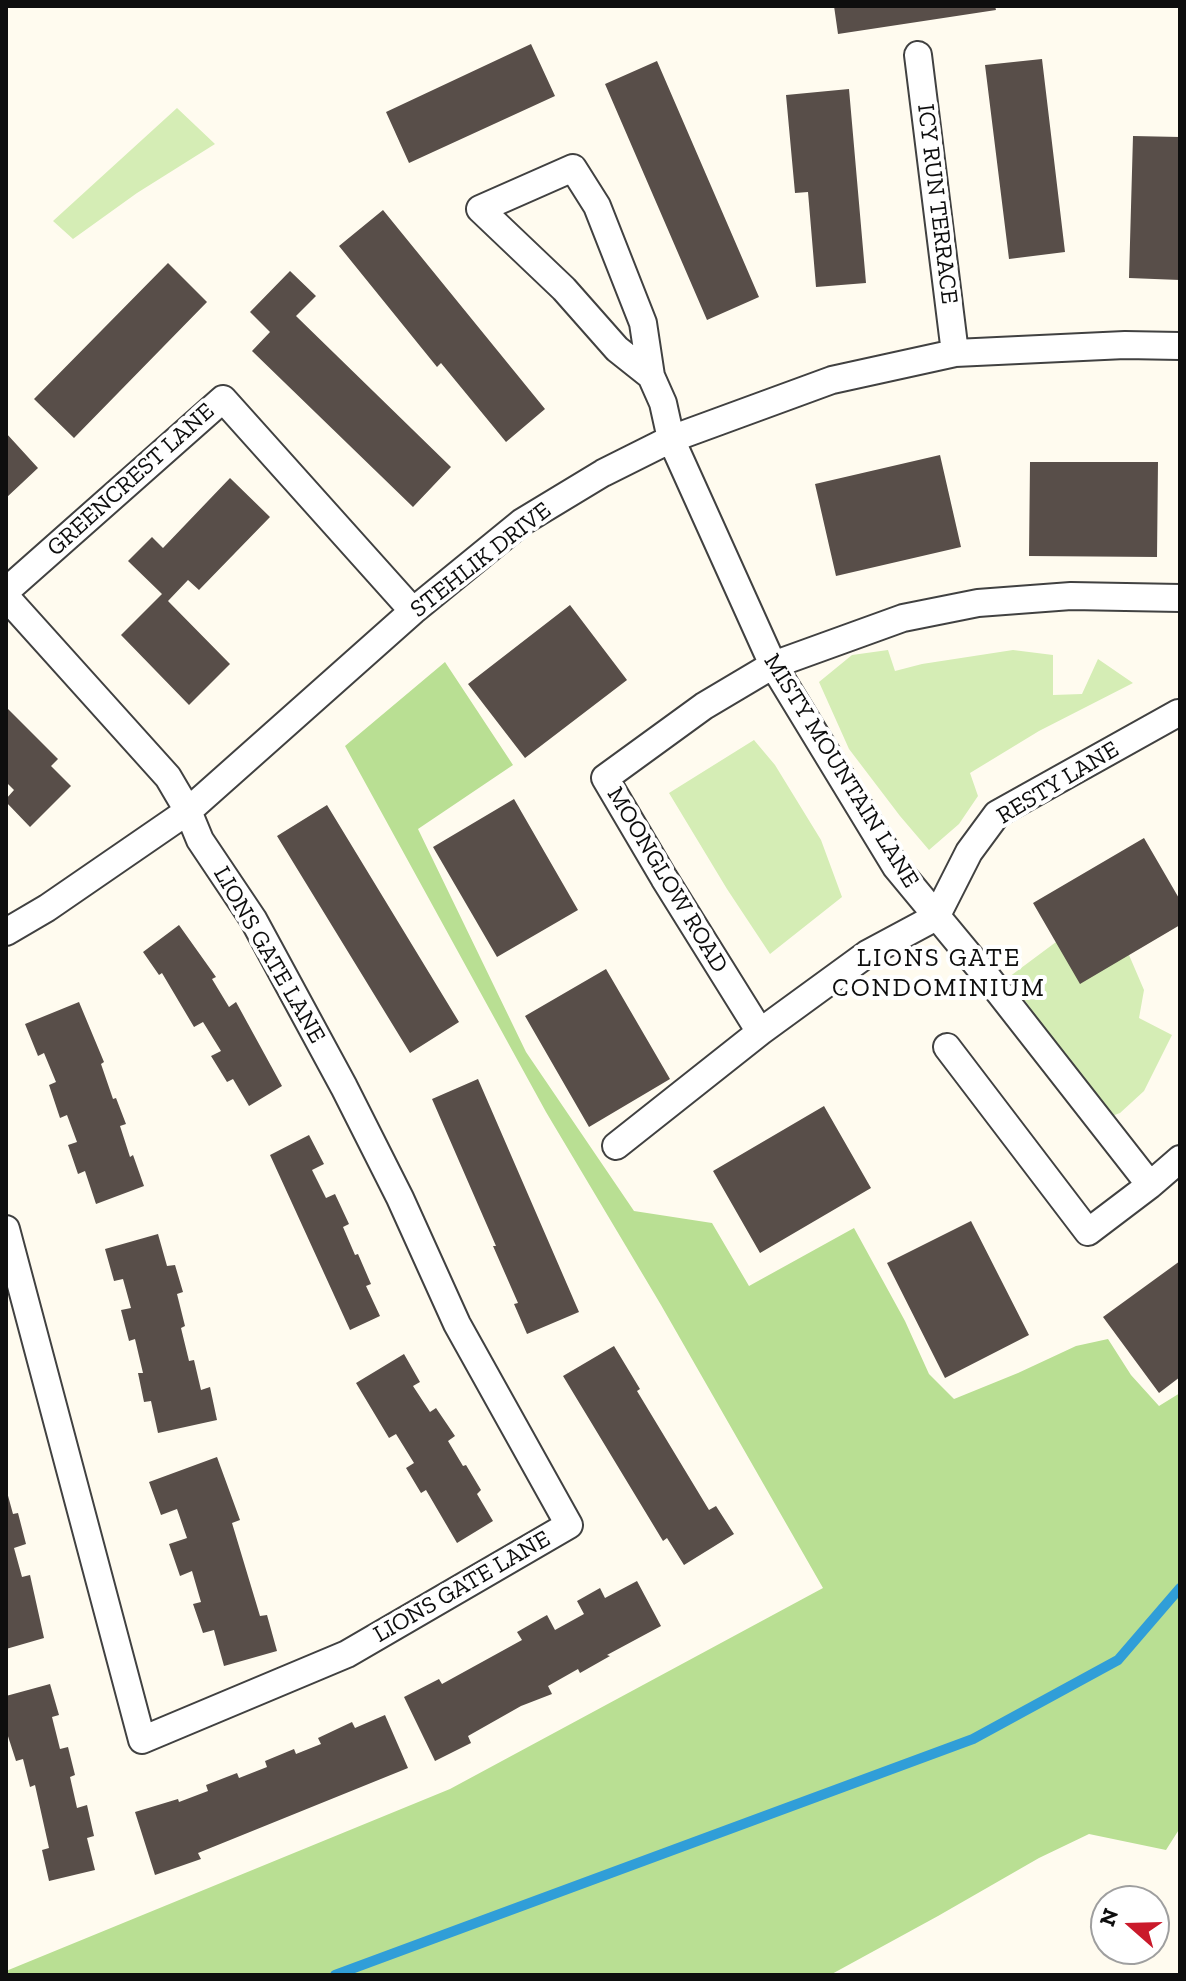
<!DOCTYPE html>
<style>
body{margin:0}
#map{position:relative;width:1186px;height:1981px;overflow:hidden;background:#fffbef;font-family:"Zilla Slab",serif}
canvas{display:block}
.frame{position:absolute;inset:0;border:8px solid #0e0e0e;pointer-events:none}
.north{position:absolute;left:1090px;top:1885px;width:80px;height:80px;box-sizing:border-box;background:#fff;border:2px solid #9f9f9f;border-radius:50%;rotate:290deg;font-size:22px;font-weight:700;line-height:32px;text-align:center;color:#0e0e0e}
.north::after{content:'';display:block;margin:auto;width:28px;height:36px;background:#ca1a2b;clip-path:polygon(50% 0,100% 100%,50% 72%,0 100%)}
</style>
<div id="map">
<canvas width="1186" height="1981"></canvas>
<div class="frame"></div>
<div class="north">N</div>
</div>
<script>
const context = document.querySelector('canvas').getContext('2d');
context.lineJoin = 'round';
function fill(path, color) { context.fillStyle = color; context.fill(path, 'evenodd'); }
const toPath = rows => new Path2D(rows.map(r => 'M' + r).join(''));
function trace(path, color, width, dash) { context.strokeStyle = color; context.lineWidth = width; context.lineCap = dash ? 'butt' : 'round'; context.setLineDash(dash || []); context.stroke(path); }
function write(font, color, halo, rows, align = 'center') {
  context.font = font + ' "Zilla Slab",serif'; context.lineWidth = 8; context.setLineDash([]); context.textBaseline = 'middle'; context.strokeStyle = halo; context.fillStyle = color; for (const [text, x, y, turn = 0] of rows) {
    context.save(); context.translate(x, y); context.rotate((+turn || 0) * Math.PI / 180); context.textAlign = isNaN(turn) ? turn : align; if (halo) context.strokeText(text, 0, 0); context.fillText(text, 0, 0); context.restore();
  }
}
fill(toPath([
 [177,108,215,144,137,193,73,239,53,221],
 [888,650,895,671,922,664,1013,650,1053,655,1053,695,1082,694,1098,659,1133,683,1039,731,970,773,978,796,959,824,929,850,900,816,849,749,819,682,852,655],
 [754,740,775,765,821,840,842,897,770,954,727,889,669,793],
 [1056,942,1129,955,1144,990,1139,1018,1172,1035,1144,1091,1120,1113,1112,1116,1051,1039,1009,977]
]), '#d5edb5');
fill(toPath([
 [445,662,513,765,418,829,526,1052,634,1211,712,1223,749,1286,854,1228,905,1321,929,1374,954,1399,1018,1373,1076,1346,1108,1339,1131,1375,1159,1406,1180,1393,1180,1828,1166,1850,1089,1834,1039,1858,938,1916,830,1975,6,1975,6,1971,450,1789,823,1588,661,1305,546,1112,345,746]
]), '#b9df93');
trace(toPath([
 [335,1975,973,1739,1118,1660,1180,1588]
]), '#309ed8', 10);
fill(toPath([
 [834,6,995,6,996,10,838,34],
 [531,44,555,96,409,163,386,112],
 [1042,59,1065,252,1009,259,985,65],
 [657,61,759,297,707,320,605,84],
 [849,89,866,283,816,287,808,192,795,193,786,95],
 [1133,136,1180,137,1180,280,1129,278],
 [383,210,545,409,506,442,441,363,437,367,339,246],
 [168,263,207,302,74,438,34,399],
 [290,271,316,296,296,316,451,467,413,507,252,351,270,332,250,312],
 [6,433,38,468,6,498],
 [940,455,961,547,836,576,815,484],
 [1030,462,1158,462,1157,557,1029,556],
 [230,478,270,517,199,590,188,580,168,601,230,664,189,705,121,635,162,594,128,561,152,537,163,548],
 [570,605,627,680,525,758,468,684],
 [6,707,58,759,51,766,71,786,30,827,6,802,6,799,14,790,6,782],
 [514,799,578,910,497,957,433,847],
 [327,805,459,1022,410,1053,277,836],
 [1144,838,1180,900,1180,925,1080,984,1033,903],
 [179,925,216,977,212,979,229,1007,236,1002,282,1086,249,1106,233,1079,227,1082,211,1056,221,1051,203,1022,194,1027,162,973,159,975,143,952],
 [606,969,670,1079,589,1127,525,1016],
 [79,1002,104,1062,101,1064,113,1099,116,1098,126,1124,120,1126,130,1157,133,1155,144,1186,96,1204,85,1171,78,1174,68,1145,77,1142,67,1115,60,1118,49,1085,56,1082,44,1053,38,1056,25,1024],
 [478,1079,579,1312,527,1334,514,1304,518,1303,493,1246,496,1246,432,1099],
 [824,1106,871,1188,760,1253,713,1171],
 [309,1135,324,1164,312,1170,326,1198,335,1194,349,1224,343,1227,355,1255,358,1254,371,1284,366,1286,380,1316,350,1330,270,1155],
 [971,1221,1029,1335,945,1378,887,1263],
 [158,1234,167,1266,175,1265,183,1292,177,1294,185,1326,181,1328,189,1361,194,1360,201,1390,210,1387,217,1420,158,1433,151,1401,144,1402,138,1373,143,1373,135,1339,129,1341,121,1310,131,1308,123,1279,114,1281,105,1249],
 [1180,1261,1180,1377,1159,1393,1103,1317],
 [614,1346,640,1389,637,1391,709,1510,716,1506,734,1534,684,1565,667,1538,663,1541,563,1376],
 [404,1354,420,1382,413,1386,430,1412,436,1408,455,1436,448,1441,463,1466,466,1465,481,1490,477,1494,493,1521,457,1543,426,1490,421,1493,406,1468,414,1463,396,1434,389,1438,356,1383],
 [217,1457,240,1520,232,1523,260,1616,267,1615,277,1651,224,1666,214,1630,203,1633,193,1604,201,1602,192,1571,180,1576,169,1544,187,1538,177,1509,161,1515,149,1482],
 [7,1492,13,1514,18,1513,26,1544,14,1548,22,1577,30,1575,44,1638,6,1649],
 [637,1581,661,1626,607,1655,610,1656,580,1673,578,1669,548,1686,552,1694,521,1706,468,1736,471,1743,435,1761,404,1697,439,1679,442,1684,522,1640,517,1632,547,1615,555,1630,584,1614,577,1601,600,1588,605,1598],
 [50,1684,59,1715,52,1717,60,1749,68,1747,75,1775,70,1777,77,1808,87,1805,94,1836,87,1838,95,1870,49,1881,42,1850,49,1848,35,1785,30,1787,23,1759,16,1761,6,1730,6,1696],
 [385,1715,408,1768,198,1853,201,1859,155,1875,135,1812,178,1799,179,1802,208,1791,206,1785,237,1773,239,1778,267,1767,265,1761,294,1749,296,1754,321,1744,318,1738,352,1722,355,1728]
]), '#584e49');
const minor = toPath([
 [918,55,955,353],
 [651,376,643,323,597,206,573,168,480,209,564,289,617,349,651,376,663,403,671,439,773,665,896,867,988,978,1150,1185],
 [6,591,223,399,413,611],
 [6,597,168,777,188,811,200,840,253,919,344,1087,400,1198,457,1324,569,1525,347,1654,142,1740,6,1229],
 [6,932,47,908,188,811,413,611,522,522,603,473,671,439,832,380,955,353,1125,345,1180,346],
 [760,1032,664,878,605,778,704,706,773,665,903,618,978,603,1071,596,1180,598],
 [947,1047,1088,1232,1150,1185,1180,1159],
 [616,1146,760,1032,867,954,936,917,969,852,997,814,1178,713]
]);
trace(minor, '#414141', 30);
trace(minor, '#fff', 26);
write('24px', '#0e0e0e', '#fff', [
 ["ICY RUN TERRACE",937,204,83],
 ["GREENCREST LANE",131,480,-42],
 ["STEHLIK DRIVE",481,560,-38],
 ["MISTY MOUNTAIN LANE",841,771,58],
 ["RESTY LANE",1058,783,-31],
 ["MOONGLOW ROAD",667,880,59],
 ["LIONS GATE LANE",269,955,60],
 ["LIONS GATE LANE",462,1587,-30]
]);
context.letterSpacing = '2px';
write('26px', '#0e0e0e', '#fff', [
 ["LIONS GATE",939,959],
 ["CONDOMINIUM",939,989]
]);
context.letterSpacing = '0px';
</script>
